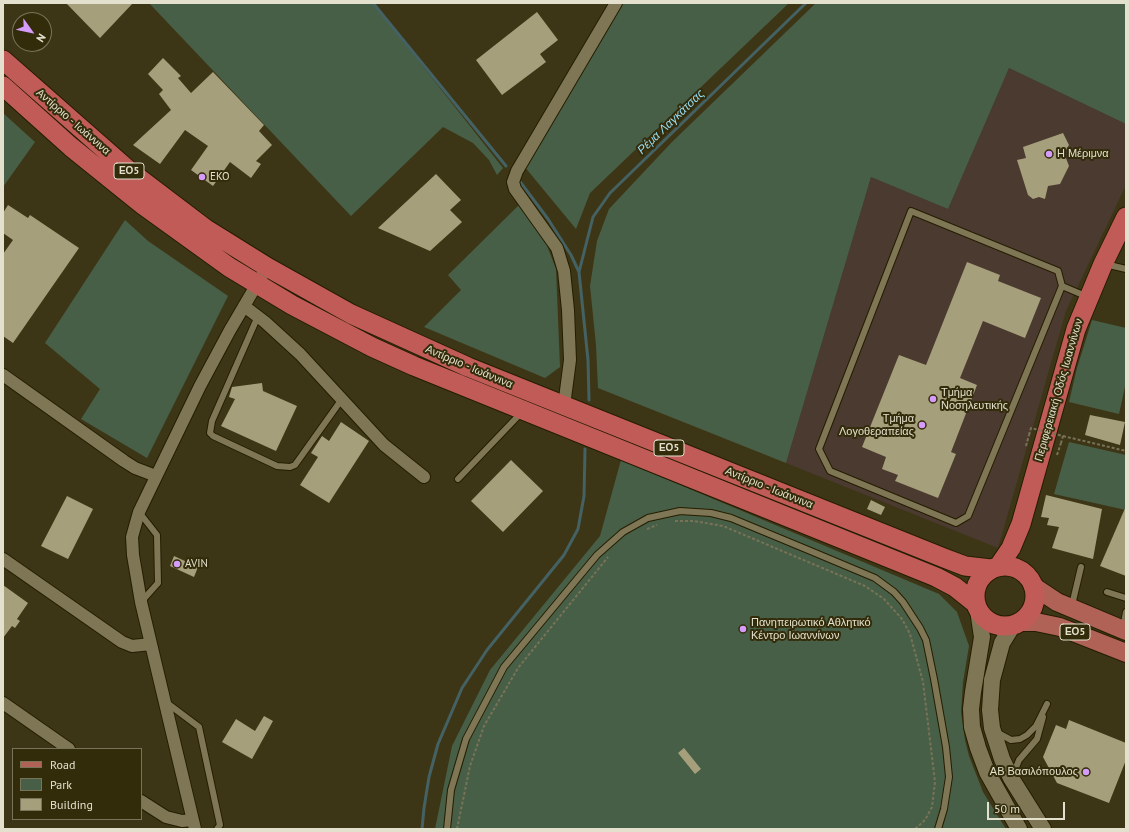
<!DOCTYPE html>
<meta charset="utf-8">
<style>
body{margin:0}
#map{position:relative;width:1129px;height:832px;overflow:hidden;background:#3d3616;font-family:"PT Sans",sans-serif}
canvas{display:block}
.frame{position:absolute;inset:0;border:4px solid #e3e0cd;pointer-events:none}
.legend{position:absolute;left:12px;top:748px;width:130px;height:72px;box-sizing:border-box;background:#332c0b;border:1px solid #797459;margin:0;padding:5px 7px;list-style:none;font-size:12px;color:#e3e0cd}
.legend li{display:flex;align-items:center;gap:8px;height:20px}
.legend b{width:20px;border:1px solid #797459}
.north{position:absolute;left:12px;top:12px;width:40px;height:40px;box-sizing:border-box;background:#332c0b;border:1px solid #797459;border-radius:50%;rotate:123deg;font-size:11px;font-weight:700;line-height:16px;text-align:center;color:#e3e0cd}
.north::after{content:'';display:block;margin:auto;width:14px;height:18px;background:#d59cfb;clip-path:polygon(50% 0,100% 100%,50% 72%,0 100%)}
.scale{position:absolute;left:987px;top:802px;width:78px;height:18px;box-sizing:border-box;border:2px solid #e3e0cd;border-top:0;padding-left:5px;font-size:12px;line-height:14px;white-space:nowrap;color:#e3e0cd;-webkit-text-stroke:3px #332c0b;paint-order:stroke}
</style>
<div id="map">
<canvas width="1129" height="832"></canvas>
<div class="frame"></div>
<ul class="legend">
<li><b style="height:5px;background:#b06257"></b>Road</li>
<li><b style="height:11px;background:#485f47"></b>Park</li>
<li><b style="height:11px;background:#a69f7b"></b>Building</li>
</ul>
<div class="north">N</div>
<div class="scale">50 m</div>
</div>
<script>
const context = document.querySelector('canvas').getContext('2d');
context.lineJoin = 'round';
function fill(path, color) { context.fillStyle = color; context.fill(path, 'evenodd'); }
const toPath = rows => new Path2D(rows.map(r => 'M' + r).join(''));
function trace(path, color, width, dash) { context.strokeStyle = color; context.lineWidth = width; context.lineCap = dash ? 'butt' : 'round'; context.setLineDash(dash || []); context.stroke(path); }
function write(font, color, halo, rows, align = 'center') {
  context.font = font + ' "PT Sans",sans-serif'; context.lineWidth = 4; context.setLineDash([]); context.textBaseline = 'middle'; context.strokeStyle = halo; context.fillStyle = color; for (const [text, x, y, turn = 0] of rows) {
    context.save(); context.translate(x, y); context.rotate((+turn || 0) * Math.PI / 180); context.textAlign = isNaN(turn) ? turn : align; if (halo) context.strokeText(text, 0, 0); context.fillText(text, 0, 0); context.restore();
  }
}
fill(toPath([
 [1009,68,1126,124,1126,185,1066,311,998,548,786,463,871,177,948,209]
]), '#4b3a2f');
fill(toPath([
 [149,3,373,3,503,168,497,175,489,160,473,143,443,127,351,216],
 [622,3,789,3,590,193,576,229,524,166],
 [816,3,1126,3,1126,124,1009,68,948,209,871,177,786,463,598,388,596,345,590,286,597,241,609,209,672,142],
 [3,113,35,142,3,187],
 [519,205,546,243,556,269,560,367,545,378,424,327,461,290,448,275],
 [125,220,148,241,228,296,147,458,81,419,100,389,45,343],
 [1092,320,1126,328,1126,382,1119,414,1069,402,1077,368],
 [1069,442,1126,455,1126,510,1054,494],
 [621,460,939,594,957,612,969,646,963,682,961,712,965,740,969,756,983,792,1006,829,435,829,452,746,490,670,600,536]
]), '#485f47');
trace(toPath([
 [373,3,506,166],
 [518,179,548,219,571,255,579,272,588,360,589,400],
 [579,272,593,217,610,193,806,3],
 [422,829,424,808,429,777,438,744,462,688,487,650,564,555,578,529,584,496,585,449]
]), '#446163', 3);
fill(toPath([
 [66,3,133,3,100,38],
 [537,12,558,40,540,54,546,62,502,95,476,60],
 [163,58,181,76,178,78,191,93,213,72,264,125,259,131,272,145,256,161,261,164,251,178,230,162,213,186,191,170,208,146,185,130,160,164,133,145,171,110,159,94,163,90,148,74],
 [1063,133,1069,145,1064,153,1069,166,1060,184,1048,186,1045,199,1039,197,1033,199,1028,195,1017,160,1026,158,1023,147],
 [436,174,461,200,450,210,462,222,430,251,378,228],
 [8,205,28,218,30,215,79,248,13,343,3,336,3,254,13,240,3,233,3,213],
 [967,262,1000,275,998,281,1041,298,1025,338,983,321,960,378,977,385,951,452,956,454,938,498,895,481,898,475,882,469,886,457,862,447,899,355,926,365],
 [262,383,263,391,297,406,276,451,221,426,235,399,229,397,232,387],
 [1090,415,1125,422,1120,445,1085,435],
 [341,422,369,441,329,503,300,485,318,457,311,453,322,436,329,441],
 [511,460,543,491,503,532,471,501],
 [1046,495,1102,509,1093,559,1052,548,1059,527,1047,525,1049,518,1041,517],
 [67,496,93,509,68,559,41,546],
 [871,500,885,507,881,515,867,509],
 [1126,506,1126,576,1100,566],
 [174,556,198,567,194,577,170,566],
 [3,585,28,603,17,619,20,621,15,628,12,626,3,638],
 [264,716,273,721,252,759,222,742,236,719,255,731],
 [1069,720,1126,743,1126,760,1109,803,1057,783,1043,757,1056,725,1066,729],
 [684,748,701,769,695,774,678,753]
]), '#a69f7b');
const service = toPath([
 [1105,264,1126,269],
 [1062,286,968,516,956,523,830,471,819,449,911,211,1058,271,1062,286,1088,297],
 [258,316,212,421,210,433,213,436,277,466,290,467,295,465,342,399],
 [458,479,522,412],
 [139,512,157,535,158,583,141,602],
 [1107,592,1126,598],
 [1072,605,1081,567],
 [1123,628,1126,612],
 [167,703,199,727,220,825,217,829],
 [998,733,1011,740,1020,739,1027,735,1036,726,1047,704],
 [1013,775,1019,760,1037,739,1043,717],
 [447,829,451,790,466,739,504,667,597,555,623,532,648,518,680,511,711,513,731,518,813,552,875,578,894,592,903,602,920,628,926,640,934,679,946,747,949,777,944,809,938,829]
]);
const minor = toPath([
 [244,306,265,322,300,354,384,445,424,477],
 [3,375,124,461,135,468,156,476],
 [564,406,570,360,568,310,564,271,557,248,515,189,513,182,517,171,616,3],
 [3,559,122,642,132,646,151,644],
 [3,703,69,749],
 [141,801,166,817,182,821,193,820],
 [195,829,141,602,133,555,132,537,139,512,200,386,230,330,267,267]
]);
const secondary = toPath([
 [978,610,982,637,973,692,971,709,972,727,978,748,987,772,1019,829],
 [1013,625,1002,643,992,680,990,710,992,728,1002,759,1011,778,1043,829]
]);
const primary = toPath([
 [1033,586,1057,602,1126,631],
 [1021,622,1036,622,1060,627,1126,653]
]);
const trunk = toPath([
 [3,60,127,169,206,229,267,267,351,314,468,367,944,558,965,566,991,569],
 [3,86,71,147,143,205,229,267,292,305,372,347,414,366,936,577,955,587,975,603],
 '975 596a30 30 0 1 1 60 0a30 30 0 1 1-60 0Z',
 [998,567,1011,548,1021,524,1076,329,1103,264,1126,217]
]);
trace(service, '#241d00', 8);
trace(minor, '#241d00', 14);
trace(secondary, '#241d00', 18);
trace(primary, '#241d00', 20);
trace(trunk, '#241d00', 21);
trace(toPath([
 [1063,436,1126,451],
 [1026,446,1029,435],
 [1057,455,1061,443],
 [675,521,694,521,723,526,865,586,884,599,902,619,910,634,923,682,935,782,932,807,925,820,915,829],
 [647,529,657,525],
 [457,829,470,766,484,726,518,668,608,557]
]), '#787357', 2, [3, 2]);
trace(service, '#7e7654', 6);
trace(minor, '#7e7654', 12);
trace(secondary, '#7e7654', 16);
trace(primary, '#b06257', 18);
trace(trunk, '#c15b58', 19);
trace(toPath([
 [1029,435,1031,428,1063,436,1061,443]
]), '#787357', 2, [3, 2]);
for (const [x, y, r, color] of [
 [1049,154,4,"#d59cfb"],
 [202,177,4,"#d59cfb"],
 [933,399,4,"#d59cfb"],
 [922,425,4,"#d59cfb"],
 [177,564,4,"#d59cfb"],
 [743,629,4,"#d59cfb"],
 [1086,772,4,"#d59cfb"]
]) { const dot = new Path2D(); dot.arc(x, y, r, 0, 2 * Math.PI); context.fillStyle = color; context.fill(dot); trace(dot, '#332c0b', 1.5); }
for (const [x, y, w] of [
 [129,171,30],
 [669,448,30],
 [1075,632,30]
]) { const box = new Path2D(); box.roundRect(x - w / 2, y - 8, w, 16, 3); context.fillStyle = '#332c0b'; context.fill(box); trace(box, '#e3e0cd', 1); }
write('bold 10px', '#e3e0cd', null, [
 ["ΕΟ5",129,171],
 ["ΕΟ5",669,448],
 ["ΕΟ5",1075,632]
]);
write('11px', '#e3e0cd', '#332c0b', [
 ["Αντίρριο - Ιωάννινα",73,122,41],
 ["Αντίρριο - Ιωάννινα",469,367,23],
 ["Περιφερειακή Οδός Ιωαννίνων",1059,390,-74],
 ["Αντίρριο - Ιωάννινα",769,488,22]
]);
write('11px', '#e3e0cd', '#332c0b', [
 ["Η Μέριμνα",1057,154],
 ["EKO",210,177],
 ["Τμήμα",941,393],
 ["Νοσηλευτικής",941,406],
 ["Τμήμα",914,419,"right"],
 ["Λογοθεραπείας",914,432,"right"],
 ["AVIN",185,564],
 ["Πανηπειρωτικό Αθλητικό",751,623],
 ["Κέντρο Ιωαννίνων",751,636],
 ["ΑΒ Βασιλόπουλος",1078,772,"right"]
], 'left');
write('italic 12px', '#96ddf4', '#332c0b', [
 ["Ρέμα Λαγκάτσας",671,122,-44]
]);
</script>
